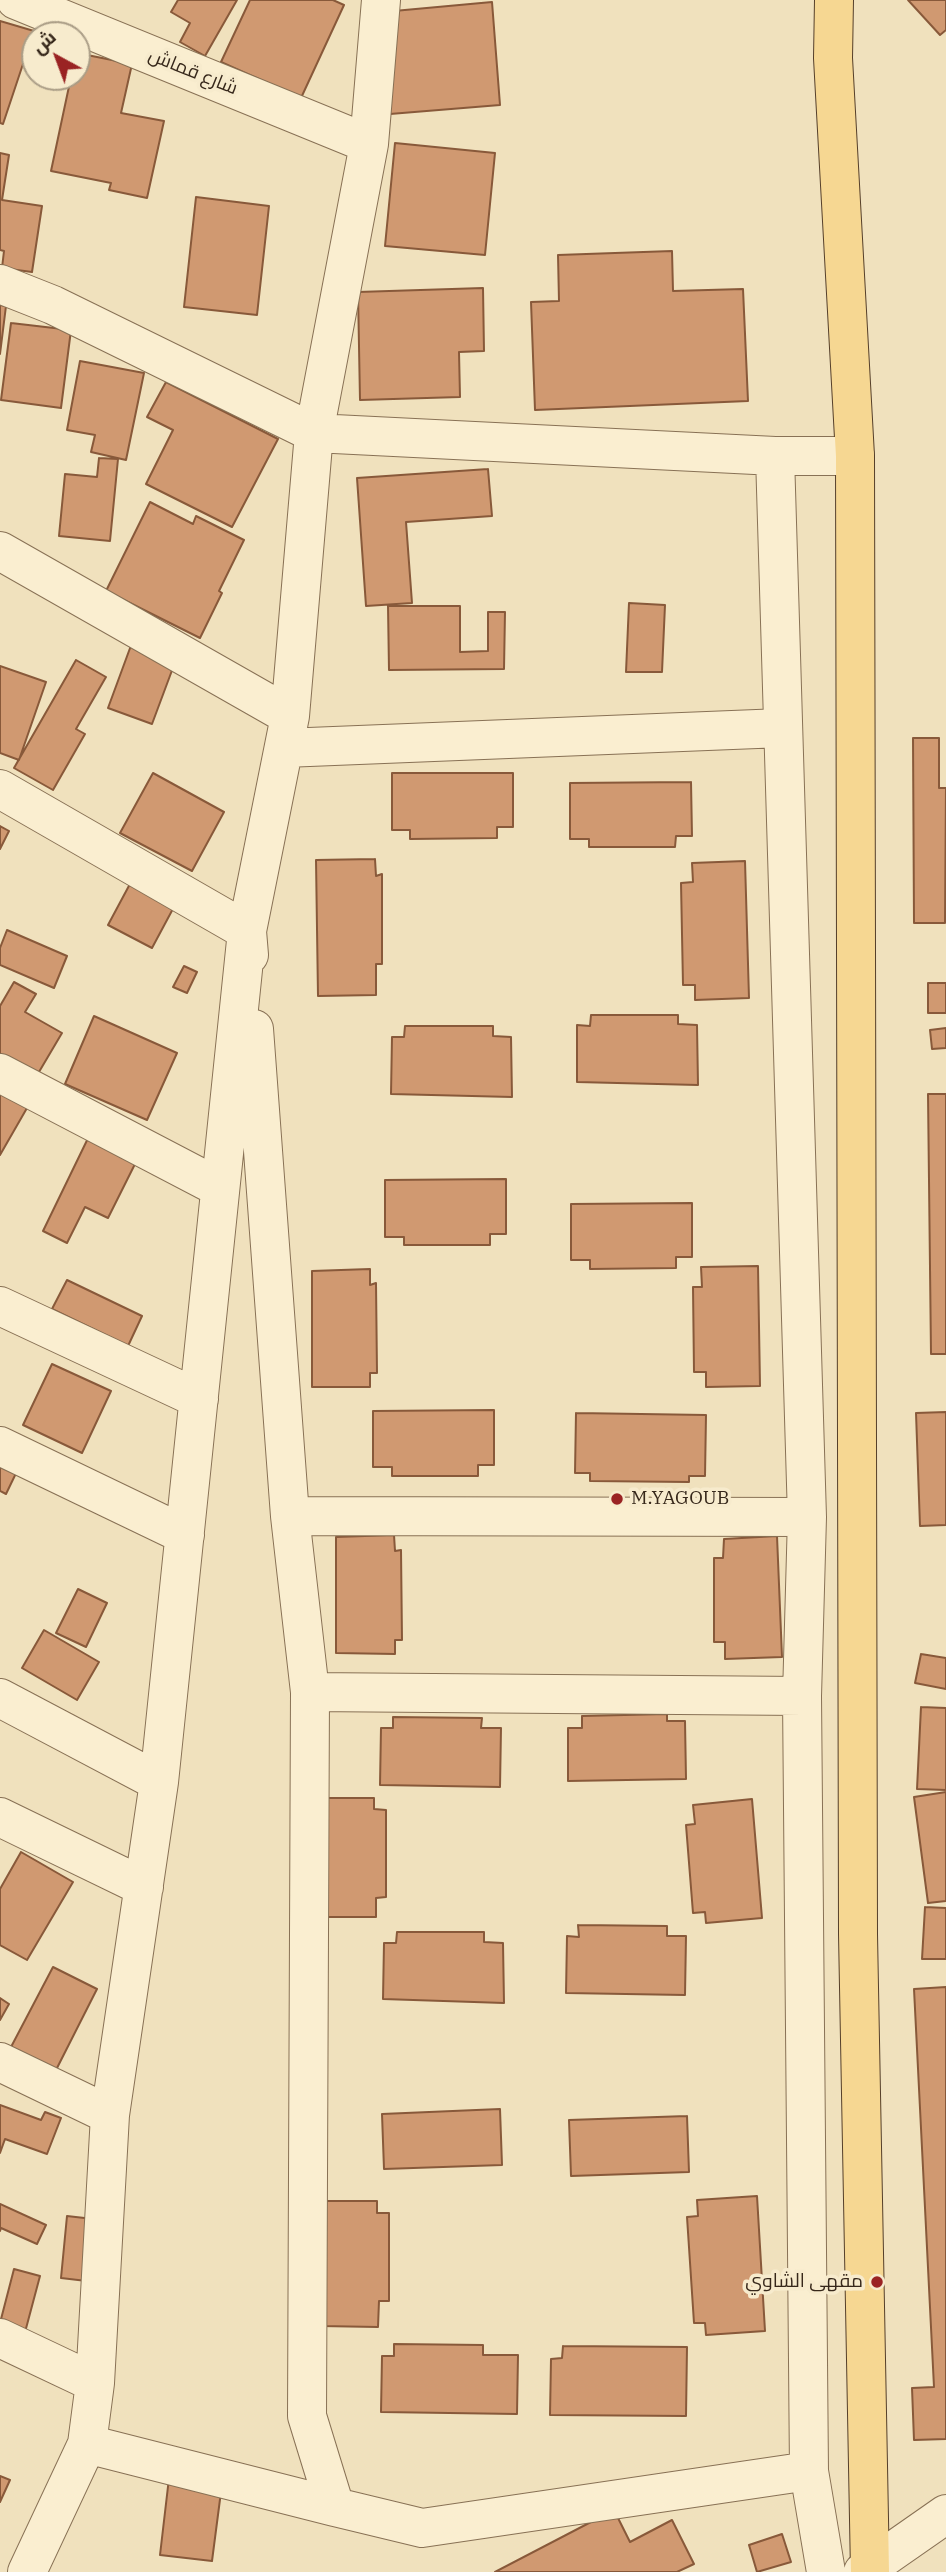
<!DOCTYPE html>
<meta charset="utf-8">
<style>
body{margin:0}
#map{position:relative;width:946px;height:2572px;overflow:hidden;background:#f0e1bd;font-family:"IBM Plex Serif",Cairo,serif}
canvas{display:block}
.north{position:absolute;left:21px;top:21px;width:70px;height:70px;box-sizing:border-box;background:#f7ebcd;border:2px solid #aa9d86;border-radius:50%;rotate:319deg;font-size:19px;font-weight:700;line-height:28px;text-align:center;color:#37281b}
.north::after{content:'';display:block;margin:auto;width:24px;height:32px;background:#9a2323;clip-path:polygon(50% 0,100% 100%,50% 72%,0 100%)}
</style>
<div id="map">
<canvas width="946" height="2572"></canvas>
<div class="north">ش</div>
</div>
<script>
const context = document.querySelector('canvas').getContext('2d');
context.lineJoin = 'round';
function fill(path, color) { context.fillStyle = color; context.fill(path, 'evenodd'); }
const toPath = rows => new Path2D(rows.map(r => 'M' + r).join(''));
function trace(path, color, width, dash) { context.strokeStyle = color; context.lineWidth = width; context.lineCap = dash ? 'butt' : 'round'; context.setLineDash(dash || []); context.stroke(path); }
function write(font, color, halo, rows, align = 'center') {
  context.font = font + ' "IBM Plex Serif",Cairo,serif'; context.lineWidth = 7; context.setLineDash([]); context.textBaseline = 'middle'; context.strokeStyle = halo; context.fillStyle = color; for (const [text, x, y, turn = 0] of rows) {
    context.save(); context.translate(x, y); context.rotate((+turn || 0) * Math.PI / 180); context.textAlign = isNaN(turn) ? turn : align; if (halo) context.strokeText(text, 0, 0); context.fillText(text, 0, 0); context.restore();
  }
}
const building = toPath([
 [178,0,237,0,205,56,180,42,190,23,171,12,178,0],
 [250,0,333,0,344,5,301,98,221,62,250,0],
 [908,0,946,0,946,30,940,35,908,0],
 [492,2,500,105,390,114,383,12,492,2],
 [0,21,34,31,3,124,0,123,0,21],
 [77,53,132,64,121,113,164,121,147,198,109,190,111,183,51,171,71,77,77,77,77,53],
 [395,143,495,153,485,255,385,246,395,143],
 [0,153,9,155,2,200,42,206,32,272,2,268,4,251,0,250,0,153],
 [196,197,269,206,257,315,184,307,196,197],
 [672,251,673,291,743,289,748,401,535,410,531,302,559,301,558,255,672,251],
 [483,288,484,351,459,352,460,397,360,400,358,292,483,288],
 [0,305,6,306,0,354,0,305],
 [11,323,71,330,61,408,1,400,11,323],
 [80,361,144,373,126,460,91,452,95,435,67,430,80,361],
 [166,382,278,439,232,527,146,484,173,430,147,417,166,382],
 [99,458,118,459,110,541,59,536,65,474,97,477,99,458],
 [488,469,492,516,406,522,412,603,366,606,357,478,488,469],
 [150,502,193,524,196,516,244,540,219,591,222,593,200,638,106,591,150,502],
 [629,603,665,605,662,672,626,672,629,603],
 [388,606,460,606,460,652,488,651,488,612,505,612,504,669,389,670,388,606],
 [133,640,177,657,152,724,108,708,133,640],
 [76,660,106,677,76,729,85,734,53,790,14,768,76,660],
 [0,666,46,682,19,760,0,753,0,666],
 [913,738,939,738,939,788,946,788,945,923,914,923,913,738],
 [153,773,224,812,192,871,120,833,153,773],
 [392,773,513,773,513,827,497,827,497,838,410,839,410,830,392,830,392,773],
 [691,782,692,836,676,836,675,847,589,847,589,839,570,839,570,783,691,782],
 [0,826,9,831,0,849,0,826],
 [375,859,376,876,382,874,382,964,376,964,376,995,318,996,316,860,375,859],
 [745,861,749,998,695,1000,695,985,683,985,681,883,693,882,692,863,745,861],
 [131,882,175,905,152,948,108,925,131,882],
 [7,930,67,956,54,988,0,965,0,948,7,930],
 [184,966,197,972,187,993,173,987,184,966],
 [14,982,36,994,25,1012,62,1033,36,1077,0,1057,0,1006,14,982],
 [928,983,946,983,946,1013,928,1013,928,983],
 [591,1015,678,1015,678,1024,697,1025,698,1085,577,1082,577,1025,590,1026,591,1015],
 [94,1016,177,1053,147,1120,65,1084,94,1016],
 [405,1026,493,1026,493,1036,511,1037,512,1097,391,1094,392,1037,404,1037,405,1026],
 [946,1028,946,1048,932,1049,930,1030,946,1028],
 [0,1093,27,1108,0,1155,0,1093],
 [928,1094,946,1094,946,1354,931,1354,928,1094],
 [92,1130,140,1154,108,1218,85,1207,67,1243,43,1231,92,1130],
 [506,1179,506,1234,490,1234,490,1245,404,1245,404,1237,385,1237,385,1180,506,1179],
 [692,1203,692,1257,676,1257,676,1268,590,1269,590,1260,571,1260,571,1204,692,1203],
 [758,1266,760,1386,706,1387,706,1372,694,1372,693,1287,702,1287,701,1267,758,1266],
 [370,1269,370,1285,376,1283,377,1373,370,1373,370,1387,312,1387,312,1271,370,1269],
 [67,1280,142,1316,128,1346,52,1309,67,1280],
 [52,1364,111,1391,82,1453,23,1425,52,1364],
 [494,1410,494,1465,478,1465,478,1476,392,1476,392,1467,373,1467,373,1411,494,1410],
 [946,1412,946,1525,920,1526,916,1413,946,1412],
 [576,1413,706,1415,705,1476,689,1476,689,1482,590,1481,590,1473,575,1473,576,1413],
 [0,1458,19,1467,6,1494,0,1491,0,1458],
 [394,1535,395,1551,401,1550,402,1640,395,1640,395,1654,336,1653,336,1537,394,1535],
 [777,1536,782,1657,725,1659,725,1642,714,1642,714,1558,723,1558,724,1539,777,1536],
 [78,1589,107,1603,86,1647,56,1633,78,1589],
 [44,1630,99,1662,77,1700,22,1668,44,1630],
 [921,1654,946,1658,946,1689,915,1683,921,1654],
 [921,1707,946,1708,946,1790,917,1789,921,1707],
 [667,1714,667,1721,685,1721,686,1779,568,1781,568,1728,582,1728,582,1716,667,1714],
 [393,1717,482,1718,481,1728,501,1728,500,1787,380,1785,381,1728,393,1728,393,1717],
 [946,1792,946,1901,928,1903,914,1797,946,1792],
 [318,1798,374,1798,374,1809,386,1810,386,1897,376,1898,376,1917,317,1917,318,1798],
 [752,1799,762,1918,706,1923,705,1912,693,1913,686,1825,695,1824,693,1805,752,1799],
 [21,1852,73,1882,27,1960,0,1945,0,1889,21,1852],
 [925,1907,946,1908,946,1959,922,1959,925,1907],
 [578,1925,667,1926,667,1936,686,1936,685,1995,566,1993,567,1936,579,1937,578,1925],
 [397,1932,484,1932,484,1942,503,1943,504,2003,383,1999,384,1943,396,1943,397,1932],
 [53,1967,97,1989,56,2070,11,2047,53,1967],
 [946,1987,946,2439,914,2440,912,2388,934,2387,914,1989,946,1987],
 [0,1998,9,2004,0,2020,0,1998],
 [0,2105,41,2120,45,2112,61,2118,47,2154,5,2139,0,2153,0,2105],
 [500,2109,502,2165,384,2169,382,2114,500,2109],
 [687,2116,689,2172,571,2176,569,2120,687,2116],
 [757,2196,765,2331,706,2335,705,2323,694,2323,687,2217,698,2216,697,2200,757,2196],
 [320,2201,377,2201,377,2213,389,2213,389,2301,379,2301,378,2327,320,2326,320,2201],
 [0,2204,46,2225,37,2244,1,2228,0,2231,0,2204],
 [67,2216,102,2220,95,2282,61,2278,67,2216],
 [14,2269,40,2276,24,2336,0,2323,14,2269],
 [394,2344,483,2345,483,2355,518,2355,517,2414,381,2412,382,2356,394,2356,394,2344],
 [563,2346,687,2347,686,2416,550,2415,551,2359,562,2358,563,2346],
 [0,2476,10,2480,0,2502,0,2476],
 [169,2478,222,2484,212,2561,160,2555,169,2478],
 [614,2510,630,2542,672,2520,694,2564,677,2572,495,2572,614,2510],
 [782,2534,791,2562,757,2572,749,2545,782,2534]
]);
fill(building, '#d09971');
trace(building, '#88593a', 2);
const minor = toPath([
 [16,0,369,144],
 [0,284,53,305,314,433,775,456,855,456],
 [775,456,807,1517,802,1696,809,2471,826,2572],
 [0,551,290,716],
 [284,748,782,728],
 [0,789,247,931,249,955],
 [254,1029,290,1516,310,1692,307,2416,335,2507,422,2528,809,2471],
 [0,1073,220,1188],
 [0,1306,199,1399],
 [0,1446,185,1535],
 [290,1516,807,1517],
 [310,1692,802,1696],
 [0,1698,159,1782],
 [0,1817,144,1887],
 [0,2062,110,2115],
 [0,2338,95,2383],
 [87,2444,335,2507],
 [27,2572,87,2444,95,2383,110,2115,159,1782,247,931,290,716,314,433,369,144,381,0],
 [863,2572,946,2514]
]);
const major = toPath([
 [834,0,833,58,855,456,858,1934,870,2572]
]);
trace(minor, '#887155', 40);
trace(major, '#553f2a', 40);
trace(minor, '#faeed0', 38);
trace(major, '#f6d792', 38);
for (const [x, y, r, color] of [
 [617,1499,7,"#9a2323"],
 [877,2282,7,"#9a2323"]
]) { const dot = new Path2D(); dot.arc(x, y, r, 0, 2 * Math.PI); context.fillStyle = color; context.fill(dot); trace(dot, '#f7ebcd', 2.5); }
write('19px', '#37281b', '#f7ebcd', [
 ["شارع قماش",193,72,22]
]);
write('19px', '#37281b', '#f7ebcd', [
 ["M.YAGOUB",631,1499],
 ["مقهى الشاوي",863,2282,"right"]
], 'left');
</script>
